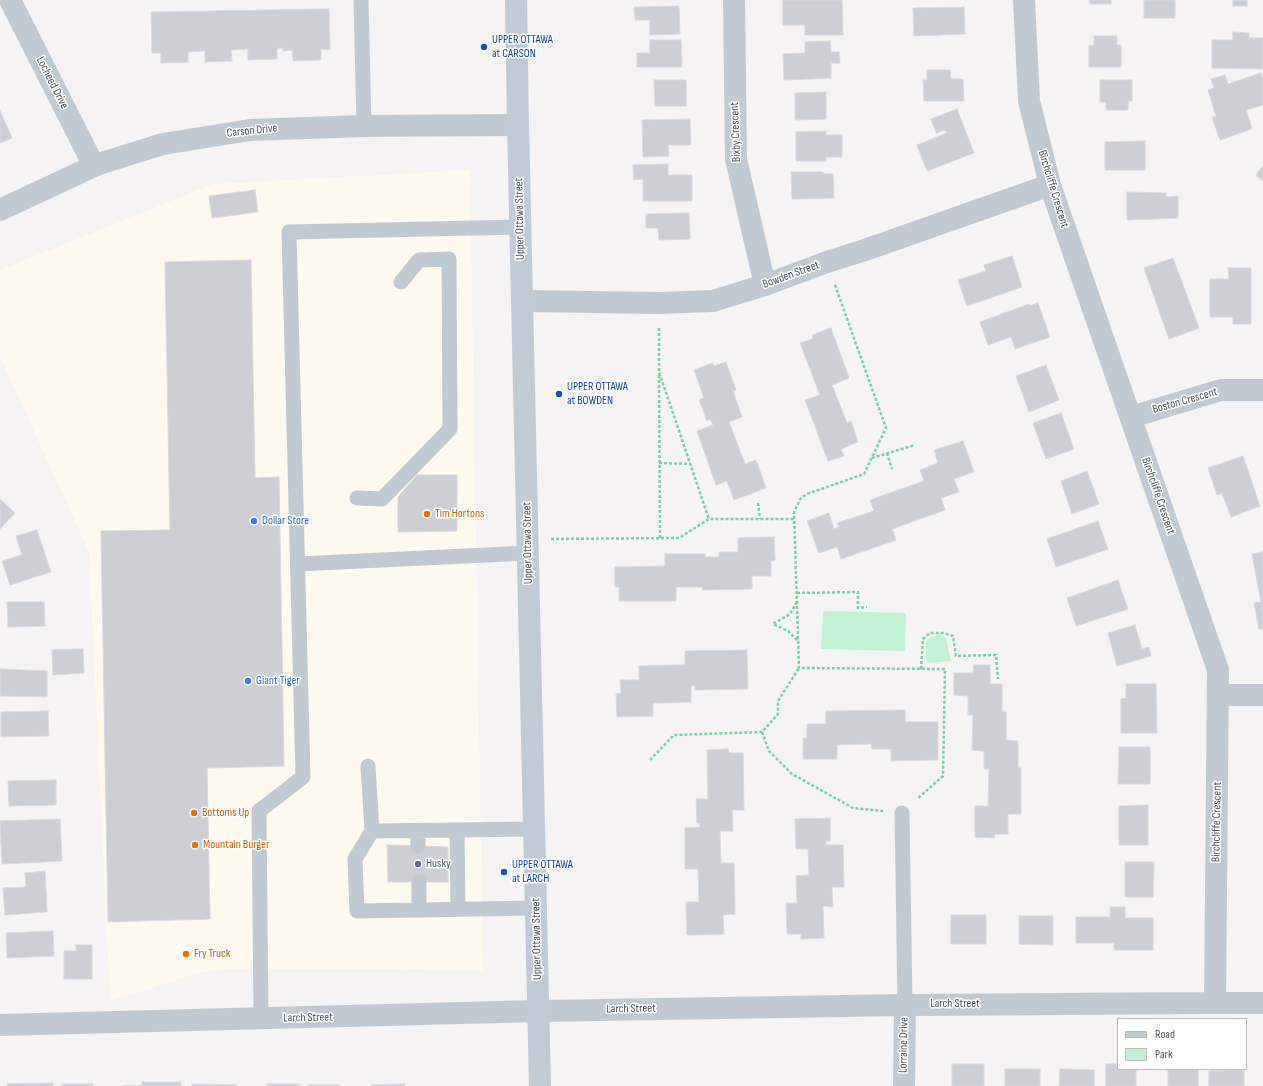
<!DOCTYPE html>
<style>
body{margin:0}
#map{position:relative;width:1263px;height:1086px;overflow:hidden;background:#f5f3f3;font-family:"Sofia Sans Condensed",sans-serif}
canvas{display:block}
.legend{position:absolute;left:1117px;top:1018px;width:130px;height:52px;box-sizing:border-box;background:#fff;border:1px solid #b7bbc0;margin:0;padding:5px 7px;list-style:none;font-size:12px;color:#4a5661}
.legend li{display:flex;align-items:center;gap:8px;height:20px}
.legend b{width:20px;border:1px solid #b7bbc0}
</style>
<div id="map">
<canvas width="1263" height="1086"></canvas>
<ul class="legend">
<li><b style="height:5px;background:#c1cbd6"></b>Road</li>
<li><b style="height:11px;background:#c3f1d5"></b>Park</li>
</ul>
</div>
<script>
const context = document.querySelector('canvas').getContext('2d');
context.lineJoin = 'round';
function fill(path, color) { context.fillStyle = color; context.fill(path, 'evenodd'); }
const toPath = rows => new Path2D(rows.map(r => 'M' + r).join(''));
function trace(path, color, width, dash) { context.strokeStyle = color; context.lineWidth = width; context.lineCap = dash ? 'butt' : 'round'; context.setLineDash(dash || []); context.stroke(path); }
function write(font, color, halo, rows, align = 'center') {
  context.font = font + ' "Sofia Sans Condensed",sans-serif'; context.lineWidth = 3; context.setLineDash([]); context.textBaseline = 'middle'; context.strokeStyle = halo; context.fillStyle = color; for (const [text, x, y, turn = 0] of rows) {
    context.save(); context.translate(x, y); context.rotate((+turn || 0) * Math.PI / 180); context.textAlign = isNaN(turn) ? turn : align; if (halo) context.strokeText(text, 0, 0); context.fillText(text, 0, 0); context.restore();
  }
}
fill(toPath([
 [470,170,483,970,225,969,199,973,110,1001,89,552,0,357,0,270,213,184]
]), '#fdf9ef');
fill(toPath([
 [823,611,906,613,905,651,821,649],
 [940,634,946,638,951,661,929,663,926,660,926,643,928,639]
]), '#c3f1d5');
const building = toPath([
 [783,0,842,0,843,35,805,35,805,25,783,25,783,0],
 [1090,0,1111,0,1111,4,1090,4,1090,0],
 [1144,0,1175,0,1175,18,1144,18,1144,0],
 [1233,0,1247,0,1247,6,1233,6,1233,0],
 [679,6,680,34,650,35,650,20,635,20,634,7,679,6],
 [964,7,965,34,914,36,913,8,964,7],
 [329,9,330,50,321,49,321,60,293,61,292,50,283,51,283,48,277,48,277,59,248,60,248,49,231,50,232,61,205,62,205,51,188,52,188,62,161,63,161,53,152,53,151,12,329,9],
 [1233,32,1249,33,1249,38,1263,38,1263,69,1212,68,1212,40,1233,40,1233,32],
 [1094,36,1117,36,1117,45,1121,45,1121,67,1089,67,1089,46,1094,45,1094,36],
 [650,40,681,40,682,67,637,67,637,53,650,53,650,40],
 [830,41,831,52,839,52,840,63,831,63,831,78,784,80,783,54,805,53,805,42,830,41],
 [927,70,950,70,951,79,963,79,964,101,924,101,923,80,927,80,927,70],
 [1261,73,1263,80,1263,105,1246,110,1252,129,1220,140,1212,117,1216,116,1208,90,1214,88,1211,79,1225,75,1228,84,1261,73],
 [654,80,686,80,686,106,655,106,654,80],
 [1100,80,1132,80,1132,101,1128,101,1128,110,1106,110,1106,102,1100,102,1100,80],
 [826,92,826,119,795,120,795,93,826,92],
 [957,109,974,153,927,171,917,145,947,133,945,130,936,133,931,119,957,109],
 [0,111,12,138,0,143,0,111],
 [690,119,691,145,668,145,669,156,643,157,642,120,690,119],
 [826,131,826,135,842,135,842,157,826,157,826,161,796,161,796,132,826,131],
 [1145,141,1145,170,1105,170,1105,142,1145,141],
 [668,164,668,175,692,175,692,201,643,201,643,179,634,180,633,165,668,164],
 [1263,166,1263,181,1256,175,1263,166],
 [791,172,823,172,824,174,833,174,834,198,792,199,791,172],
 [255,190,258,212,212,218,209,196,255,190],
 [1127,192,1166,193,1166,197,1178,196,1178,218,1127,220,1127,192],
 [689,213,690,239,659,240,658,228,646,228,646,214,689,213],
 [1012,256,1022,287,967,306,958,280,986,271,984,265,1012,256],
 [1173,258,1199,328,1169,339,1144,268,1173,258],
 [251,260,255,478,279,477,284,766,207,768,210,919,108,922,101,531,170,530,165,262,251,260],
 [1228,268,1251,268,1251,324,1233,324,1233,317,1210,317,1210,279,1229,279,1228,268],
 [1038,303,1050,337,1015,349,1011,337,988,345,980,322,1029,304,1030,306,1038,303],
 [831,328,849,378,832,385,847,423,851,421,858,442,841,449,844,456,828,461,805,400,820,395,800,343,813,339,812,335,831,328],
 [726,362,736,390,733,391,742,417,729,422,745,464,756,460,766,488,734,500,727,481,716,485,697,431,713,425,710,419,707,421,699,400,704,398,694,370,712,363,714,366,726,362],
 [1046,365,1059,400,1029,412,1016,376,1046,365],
 [1061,413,1074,449,1046,459,1033,423,1061,413],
 [963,441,974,472,954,479,959,492,941,498,945,510,892,529,896,540,841,559,837,547,819,553,807,521,829,513,834,529,839,527,837,523,874,511,870,500,924,481,920,470,938,463,934,450,963,441],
 [1243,456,1260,506,1231,517,1222,493,1217,495,1208,468,1243,456],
 [1087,471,1099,504,1072,514,1061,481,1087,471],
 [417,475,457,475,457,531,398,532,398,497,417,475],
 [0,499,15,513,0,529,0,499],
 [1098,521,1108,549,1056,567,1047,539,1098,521],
 [37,530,51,572,10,585,2,561,22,555,16,536,37,530],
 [774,537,775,560,771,561,771,576,752,576,752,589,703,590,702,587,676,587,676,601,619,601,619,587,615,587,615,567,665,566,665,554,705,554,705,557,719,557,719,552,738,552,738,538,774,537],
 [1263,552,1263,629,1259,629,1254,603,1261,602,1252,554,1263,552],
 [1118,580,1128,609,1076,626,1067,598,1118,580],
 [7,602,44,602,45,626,8,627,7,602],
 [1135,625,1142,649,1149,647,1151,656,1117,666,1108,633,1135,625],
 [83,649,84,673,53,675,52,650,83,649],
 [747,650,748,689,695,690,695,685,691,686,691,702,653,703,653,716,617,717,616,694,621,693,620,680,639,680,639,666,685,665,685,651,747,650],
 [974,665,990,665,990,684,1002,684,1002,712,1006,712,1006,740,1018,741,1018,768,1021,768,1021,814,1008,814,1008,834,995,834,994,838,975,837,975,806,988,806,989,769,984,769,984,751,972,750,973,715,968,715,968,696,954,695,954,673,973,673,974,665],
 [0,669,47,671,47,697,0,696,0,669],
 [1126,684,1156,684,1157,733,1121,733,1121,699,1126,698,1126,684],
 [905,710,905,722,938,722,938,760,891,761,891,749,872,749,871,744,837,745,837,759,803,759,803,738,807,738,807,724,826,724,826,711,905,710],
 [48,711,49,736,1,737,1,712,48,711],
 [1119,747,1150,747,1150,784,1118,784,1119,747],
 [728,749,729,753,743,753,744,810,732,810,733,831,720,831,721,863,734,863,735,914,723,915,724,934,687,935,686,902,699,902,698,869,685,869,685,828,700,827,700,823,697,823,696,799,708,799,707,750,728,749],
 [56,780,56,805,9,806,8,781,56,780],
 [1148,805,1148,845,1119,845,1119,806,1148,805],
 [830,818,830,841,826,841,826,845,843,845,844,887,832,887,833,907,823,906,824,938,801,939,801,934,787,934,786,903,797,903,796,876,809,875,808,849,796,849,795,819,830,818],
 [60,819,62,861,2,864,0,821,60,819],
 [387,845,448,847,448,882,388,882,387,845],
 [1125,862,1154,862,1153,897,1125,897,1125,862],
 [45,871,47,912,5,915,3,888,26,887,25,873,45,871],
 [1110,907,1125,907,1125,918,1153,918,1153,950,1114,950,1114,943,1076,943,1076,917,1110,917,1110,907],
 [951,915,986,915,986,944,951,944,951,915],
 [1019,916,1053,916,1053,945,1019,944,1019,916],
 [53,931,54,956,7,958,6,933,53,931],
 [76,945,92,945,92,979,64,979,64,951,76,951,76,945],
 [952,1064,984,1064,984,1086,952,1086,952,1064],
 [1106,1064,1118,1064,1118,1069,1136,1069,1136,1086,1106,1086,1106,1064],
 [1005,1069,1040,1069,1040,1086,1005,1086,1005,1069],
 [1060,1069,1094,1070,1094,1086,1059,1086,1060,1069],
 [1168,1069,1198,1069,1198,1086,1168,1086,1168,1069],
 [1244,1070,1244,1086,1209,1086,1209,1071,1244,1070],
 [142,1082,181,1082,181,1086,123,1086,142,1086,142,1082],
 [53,1083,53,1086,7,1086,7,1084,53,1083],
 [62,1084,93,1084,93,1086,62,1086,62,1084],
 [192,1084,236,1085,236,1086,192,1086,192,1084],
 [267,1084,300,1084,300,1086,267,1086,267,1084],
 [405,1084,405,1086,370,1086,370,1085,405,1084],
 [309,1085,339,1085,339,1086,309,1086,309,1085]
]);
fill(building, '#cdcfd5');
trace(building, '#d7d9de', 1);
trace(toPath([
 [835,285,886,428,864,474,807,494,801,498,794,512,799,668,945,669,943,776,917,799],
 [659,328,659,372,709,519],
 [659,375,660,538],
 [887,453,892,469],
 [872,458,915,445],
 [659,463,691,464],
 [758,503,760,519],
 [551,539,679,538,709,519,794,519],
 [797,593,858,592,858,608,867,607],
 [797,602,790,614,773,624,788,631,798,641],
 [921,669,923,639,930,633,943,633,953,636,956,656,996,655,998,679],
 [762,732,769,751,792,774,853,808,883,811],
 [650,760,674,735,762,732,778,714,778,701,799,668]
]), '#7ad0a6', 2.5, [3, 2]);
trace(toPath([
 [361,0,364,126],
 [357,498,382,499,450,429,449,259,419,260,401,282],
 [298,564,528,553],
 [368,766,372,831],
 [902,813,905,1005],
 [535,829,372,831,355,859,357,911,536,908],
 [457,830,458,909],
 [418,831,418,846],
 [419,882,419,910],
 [261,1019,259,811,303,777,289,232,520,227]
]), '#c1cad2', 15);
trace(toPath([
 [10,0,94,166],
 [734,0,736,159,765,285],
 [1024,0,1029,101,1050,185,1218,670,1215,1003],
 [0,210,94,166,105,162,163,144,250,130,364,126,518,125],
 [522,301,659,303,713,301,765,285,827,262,865,250,1050,185],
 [1131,417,1221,390,1263,390],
 [1218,695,1263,695],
 [0,1025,539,1011,905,1005,1215,1003,1263,1003],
 [904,1086,905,1005]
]), '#c1cad2', 22);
trace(toPath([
 [516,0,518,125,540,1086]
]), '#c1cbd6', 22);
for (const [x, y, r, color] of [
 [484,47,4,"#1a4fb4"],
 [559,394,4,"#1a4fb4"],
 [427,514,4,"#e8710a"],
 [254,521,4,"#3f7fe0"],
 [248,681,4,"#3f7fe0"],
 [194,813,4,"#e8710a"],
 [195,845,4,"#e8710a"],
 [418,864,4,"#5c6f8a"],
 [504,872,4,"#1a4fb4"],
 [186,954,4,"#e8710a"]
]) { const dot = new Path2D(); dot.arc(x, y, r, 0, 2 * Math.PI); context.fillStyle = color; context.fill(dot); trace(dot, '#fff', 1.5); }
write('12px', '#164399', '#fff', [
 ["UPPER OTTAWA",492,40],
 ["at CARSON",492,54],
 ["UPPER OTTAWA",567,387],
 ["at BOWDEN",567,401],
 ["UPPER OTTAWA",512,865],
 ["at LARCH",512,879]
], 'left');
write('12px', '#4a5661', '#fff', [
 ["Locheed Drive",52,83,63],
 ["Carson Drive",252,131,-6],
 ["Bixby Crescent",736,132,-92],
 ["Birchcliffe Crescent",1053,189,73],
 ["Upper Ottawa Street",520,219,-91],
 ["Bowden Street",791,275,-20],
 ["Boston Crescent",1185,401,-16],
 ["Birchcliffe Crescent",1158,496,71],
 ["Upper Ottawa Street",528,543,-91],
 ["Birchcliffe Crescent",1217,822,-89],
 ["Upper Ottawa Street",537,939,-91],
 ["Larch Street",955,1004],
 ["Larch Street",631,1009,-1],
 ["Larch Street",308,1018,-1],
 ["Lorraine Drive",904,1045,-89]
]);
write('12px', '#c56008', '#fff', [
 ["Tim Hortons",435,514],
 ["Bottoms Up",202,813],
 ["Mountain Burger",203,845],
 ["Fry Truck",194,954]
], 'left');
write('12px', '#366cbe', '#fff', [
 ["Dollar Store",262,521],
 ["Giant Tiger",256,681]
], 'left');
write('12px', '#4e5e75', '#fff', [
 ["Husky",426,864]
], 'left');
</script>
